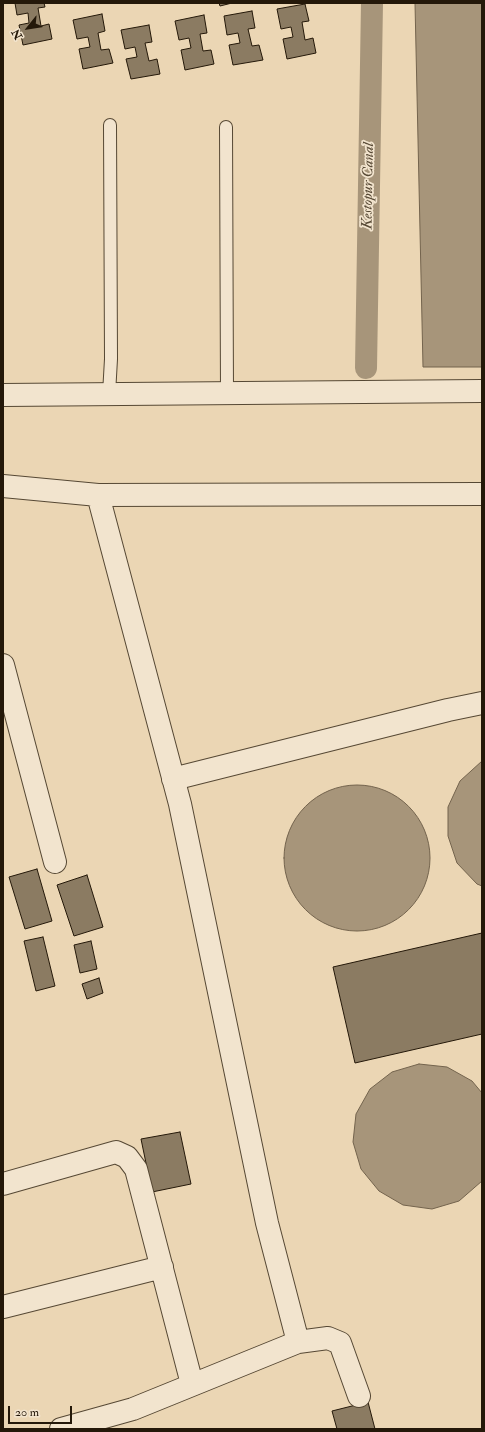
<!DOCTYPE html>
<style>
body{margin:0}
#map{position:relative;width:485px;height:1432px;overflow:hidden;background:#ebd6b4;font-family:"IM FELL Double Pica",serif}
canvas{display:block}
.frame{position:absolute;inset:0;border:4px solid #241809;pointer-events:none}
.north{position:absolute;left:8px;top:8px;width:40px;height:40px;-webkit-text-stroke:3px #f2e4ce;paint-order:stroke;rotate:240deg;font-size:11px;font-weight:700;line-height:16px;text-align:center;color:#241809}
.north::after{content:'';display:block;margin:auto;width:14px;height:18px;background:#241809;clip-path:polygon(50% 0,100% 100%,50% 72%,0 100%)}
.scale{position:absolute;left:8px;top:1406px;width:64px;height:18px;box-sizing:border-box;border:2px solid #241809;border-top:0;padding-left:5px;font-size:12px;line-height:14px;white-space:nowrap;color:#241809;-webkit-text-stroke:3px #f2e4ce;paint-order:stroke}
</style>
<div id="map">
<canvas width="485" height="1432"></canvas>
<div class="frame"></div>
<div class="north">N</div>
<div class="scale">20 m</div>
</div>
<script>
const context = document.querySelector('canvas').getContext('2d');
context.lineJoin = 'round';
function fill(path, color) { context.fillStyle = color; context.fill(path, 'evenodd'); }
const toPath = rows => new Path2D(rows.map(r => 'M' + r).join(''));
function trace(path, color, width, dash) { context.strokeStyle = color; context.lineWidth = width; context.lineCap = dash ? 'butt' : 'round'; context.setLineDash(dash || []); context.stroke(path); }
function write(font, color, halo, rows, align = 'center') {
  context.font = font + ' "IM FELL Double Pica",serif'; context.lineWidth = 3.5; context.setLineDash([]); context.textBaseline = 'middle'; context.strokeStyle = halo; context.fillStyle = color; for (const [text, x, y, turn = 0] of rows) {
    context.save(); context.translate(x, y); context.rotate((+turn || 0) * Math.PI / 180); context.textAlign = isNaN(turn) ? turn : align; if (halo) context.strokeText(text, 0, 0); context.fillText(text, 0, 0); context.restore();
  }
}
const water = toPath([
 [415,3,482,3,482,367,423,367,415,3],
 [482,761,482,886,477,884,457,863,448,836,448,807,460,781,482,761],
 '284 858a73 73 0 1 1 146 0a73 73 0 1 1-146 0Z',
 [419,1064,447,1067,472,1081,482,1093,482,1181,459,1201,432,1209,403,1205,379,1191,361,1169,353,1142,356,1114,370,1089,392,1072,419,1064]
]);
fill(water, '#a7957a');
trace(water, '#73634d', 1);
trace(toPath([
 [366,368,372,3]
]), '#a7957a', 22);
const building = toPath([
 [15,3,44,3,45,7,38,8,41,26,49,24,52,39,23,45,19,25,29,23,28,13,17,15,15,3],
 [219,3,232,3,220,6,219,3],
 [305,4,309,21,302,22,305,40,313,38,316,53,287,59,283,39,293,37,291,27,281,29,277,9,305,4],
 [252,11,255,28,248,29,252,46,259,45,263,60,233,65,229,45,240,43,238,33,227,35,224,16,252,11],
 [102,14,105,31,98,33,101,50,109,49,113,63,83,69,79,49,90,47,88,37,77,39,73,20,102,14],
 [204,15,207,33,200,34,203,51,211,50,214,64,185,70,181,50,191,48,189,38,179,40,175,21,204,15],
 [149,25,152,42,145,43,149,61,157,59,160,74,131,79,126,59,137,57,135,47,125,49,121,30,149,25],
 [37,869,52,921,25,929,9,877,37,869],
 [87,875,103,927,74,936,57,885,87,875],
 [482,933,482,1034,355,1063,333,967,482,933],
 [43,937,55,986,36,991,24,941,43,937],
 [91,941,97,969,80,973,74,945,91,941],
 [99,978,103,993,87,999,82,984,99,978],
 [180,1132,191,1184,152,1192,141,1139,180,1132],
 [368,1402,375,1429,337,1429,332,1411,368,1402]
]);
fill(building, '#8b7b62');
trace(building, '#241809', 1);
const lane = toPath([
 [226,127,227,393],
 [109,394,111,359,110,125]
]);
const street = toPath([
 [3,395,482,391],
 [3,486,98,495,482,494],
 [98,495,180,804,267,1223,298,1342],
 [3,665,55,862],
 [173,779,448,710,482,703],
 [3,1184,116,1152,127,1157,136,1169,192,1384],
 [3,1307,162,1267],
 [61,1429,133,1409,298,1342,328,1338,340,1343,359,1396]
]);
trace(lane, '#564834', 14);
trace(street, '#564834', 24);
trace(lane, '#f2e4ce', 12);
trace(street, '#f2e4ce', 22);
write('italic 15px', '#584a36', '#f2e4ce', [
 ["Kestopur Canal",369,186,-89]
]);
</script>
